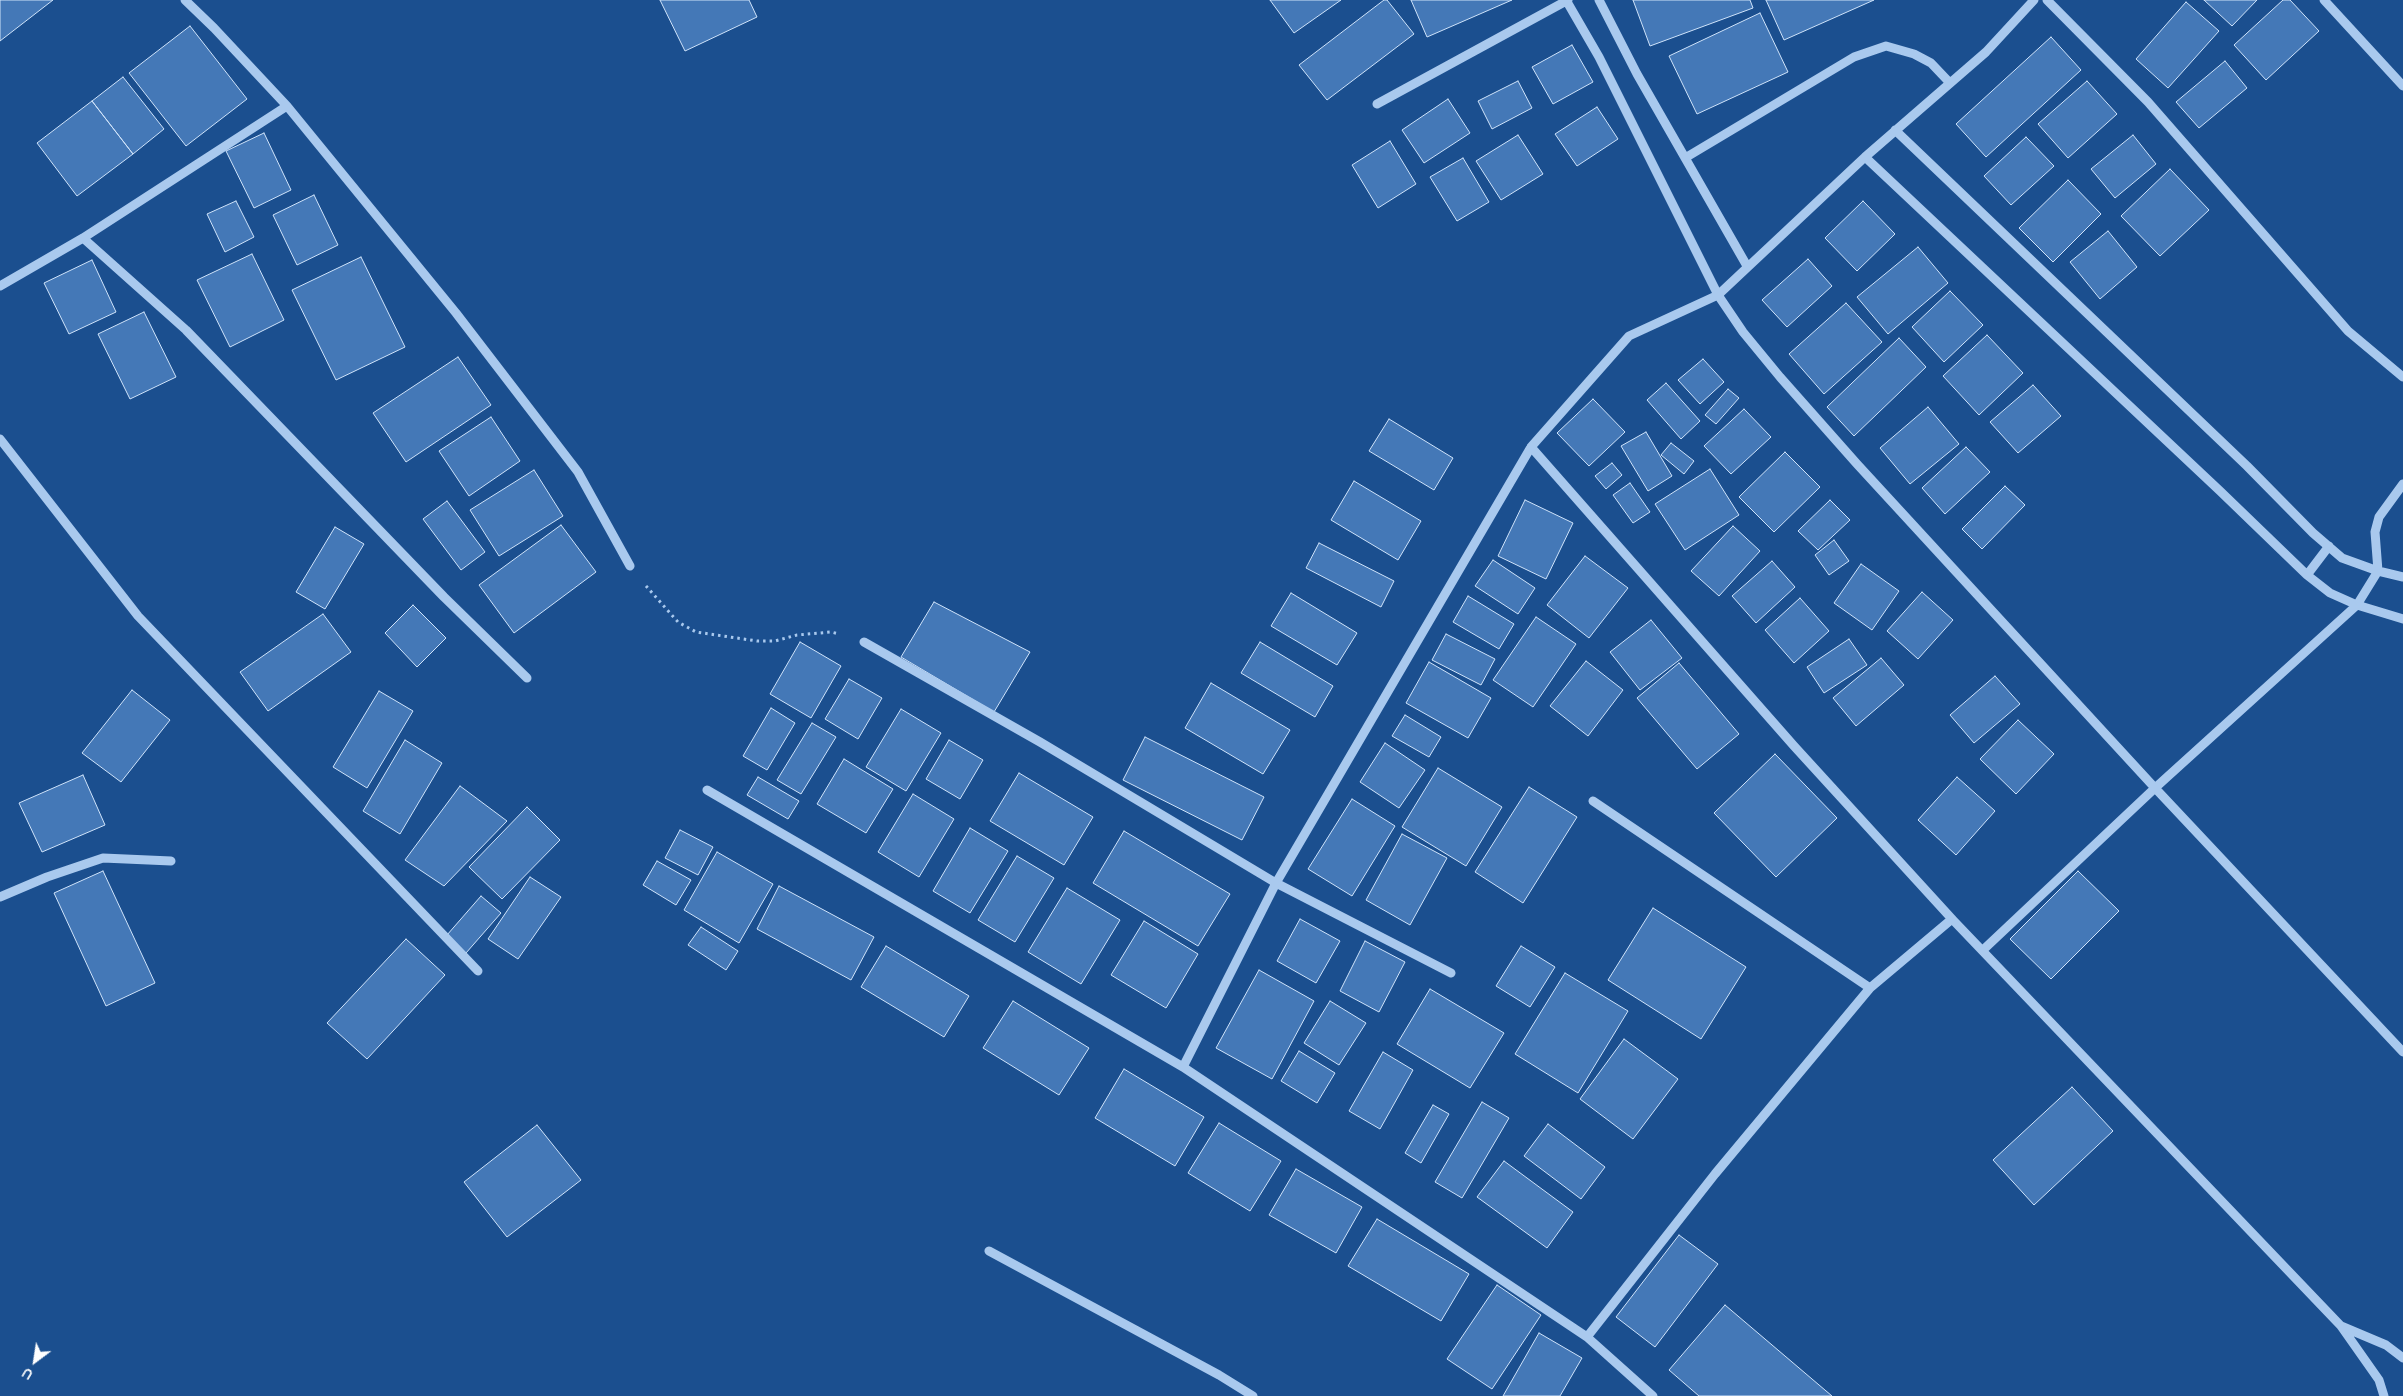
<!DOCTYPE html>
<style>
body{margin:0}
#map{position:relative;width:2403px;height:1396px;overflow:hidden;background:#1b4f8f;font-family:Quicksand,sans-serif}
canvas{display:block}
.north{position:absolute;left:10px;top:1336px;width:50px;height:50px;-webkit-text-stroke:4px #1b4f8f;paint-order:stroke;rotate:211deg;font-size:14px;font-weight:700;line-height:20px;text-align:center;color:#fff}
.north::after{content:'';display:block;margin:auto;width:18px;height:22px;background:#fff;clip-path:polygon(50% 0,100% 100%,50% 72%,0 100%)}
</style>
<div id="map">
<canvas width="2403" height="1396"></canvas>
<div class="north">U</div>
</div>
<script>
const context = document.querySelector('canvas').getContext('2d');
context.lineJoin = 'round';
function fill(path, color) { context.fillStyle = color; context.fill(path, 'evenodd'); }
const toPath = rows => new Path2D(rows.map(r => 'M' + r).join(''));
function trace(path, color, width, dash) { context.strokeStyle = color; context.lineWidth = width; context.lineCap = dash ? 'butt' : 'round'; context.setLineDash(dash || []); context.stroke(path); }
const building = toPath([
 [0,0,53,0,0,41,0,0],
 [660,0,749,0,757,17,685,51,660,0],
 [1270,0,1341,0,1294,33,1270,0],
 [1384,0,1387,0,1414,34,1327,100,1299,65,1384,0],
 [1411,0,1512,0,1427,37,1411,0],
 [1633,0,1750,0,1753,8,1650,46,1633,0],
 [1766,0,1874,0,1784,40,1766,0],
 [2204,0,2257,0,2232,26,2204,0],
 [2283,0,2290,0,2319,31,2266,80,2234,45,2283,0],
 [2186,2,2219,31,2168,88,2136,59,2186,2],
 [1760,13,1788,72,1697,114,1669,56,1760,13],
 [190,26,247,99,186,146,129,73,190,26],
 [2051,37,2081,70,1986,157,1956,124,2051,37],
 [1572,45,1593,82,1553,104,1532,67,1572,45],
 [2225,61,2247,88,2199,128,2176,102,2225,61],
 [123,77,164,129,133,154,92,101,123,77],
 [1518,81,1532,108,1492,129,1478,101,1518,81],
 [2087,81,2117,114,2068,158,2038,124,2087,81],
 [1448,99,1470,133,1424,163,1402,130,1448,99],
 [92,101,133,154,77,196,37,143,92,101],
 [1597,107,1618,139,1577,166,1555,134,1597,107],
 [264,133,291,190,254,208,226,151,264,133],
 [1518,135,1543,174,1501,200,1476,161,1518,135],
 [2133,135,2156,164,2115,198,2091,169,2133,135],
 [2026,137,2054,166,2011,205,1984,176,2026,137],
 [1390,141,1416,184,1378,208,1352,165,1390,141],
 [1463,158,1489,202,1457,221,1430,177,1463,158],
 [2170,169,2209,210,2160,256,2121,216,2170,169],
 [2068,180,2101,214,2053,262,2019,228,2068,180],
 [314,195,338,245,297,265,273,215,314,195],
 [236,201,254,237,225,252,207,214,236,201],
 [1863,201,1895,234,1857,271,1825,238,1863,201],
 [2108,231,2137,267,2100,299,2070,262,2108,231],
 [1918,247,1948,283,1888,334,1857,297,1918,247],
 [252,254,284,320,230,347,197,280,252,254],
 [361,257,405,347,336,380,292,290,361,257],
 [1808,259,1832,286,1787,327,1762,300,1808,259],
 [92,260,116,312,69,334,44,283,92,260],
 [1950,291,1983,325,1944,362,1912,327,1950,291],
 [1846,303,1882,342,1824,394,1789,354,1846,303],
 [144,312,176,377,130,399,98,334,144,312],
 [1987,335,2023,373,1979,415,1943,376,1987,335],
 [1899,338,1926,367,1854,436,1827,407,1899,338],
 [458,357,491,405,406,462,373,413,458,357],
 [1703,359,1724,382,1700,404,1678,380,1703,359],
 [1666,383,1700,421,1681,439,1647,400,1666,383],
 [2033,385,2061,416,2018,453,1990,422,2033,385],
 [1728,389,1739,398,1716,424,1705,415,1728,389],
 [1593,399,1625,432,1589,466,1557,433,1593,399],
 [1928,407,1959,444,1910,484,1880,448,1928,407],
 [1744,409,1771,437,1731,474,1704,446,1744,409],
 [491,417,520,461,469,496,439,451,491,417],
 [1389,419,1453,458,1434,490,1369,451,1389,419],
 [1646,432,1672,476,1648,491,1621,446,1646,432],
 [1671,443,1694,461,1684,474,1661,455,1671,443],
 [1966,447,1990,472,1945,514,1922,488,1966,447],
 [1785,452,1820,487,1774,532,1739,497,1785,452],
 [1612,463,1622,475,1606,489,1595,476,1612,463],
 [1710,469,1739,515,1685,550,1655,504,1710,469],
 [534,470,563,516,499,556,470,510,534,470],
 [1354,481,1421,521,1398,560,1331,520,1354,481],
 [1630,483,1650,512,1633,523,1613,495,1630,483],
 [2005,486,2025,505,1982,549,1962,529,2005,486],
 [1525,500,1573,523,1546,579,1498,556,1525,500],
 [1830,500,1850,520,1818,550,1798,531,1830,500],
 [447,501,485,552,461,570,423,519,447,501],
 [561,525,596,572,514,633,479,585,561,525],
 [1733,526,1760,551,1719,596,1691,571,1733,526],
 [335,527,364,544,325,609,296,592,335,527],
 [1834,540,1849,561,1829,575,1815,555,1834,540],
 [1319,543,1394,581,1381,607,1306,568,1319,543],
 [1585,556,1628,588,1589,638,1547,605,1585,556],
 [1493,560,1535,588,1518,614,1475,586,1493,560],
 [1772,561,1795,587,1756,623,1732,596,1772,561],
 [1861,564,1899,591,1872,630,1834,603,1861,564],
 [1922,592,1953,620,1918,659,1887,631,1922,592],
 [1291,593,1357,633,1337,665,1271,626,1291,593],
 [1468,596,1514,624,1499,649,1453,622,1468,596],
 [1800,598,1829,631,1794,663,1765,630,1800,598],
 [934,602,1030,652,994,712,901,657,934,602],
 [413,605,446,638,417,667,385,633,413,605],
 [323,614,351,652,268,711,240,672,323,614],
 [1536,617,1576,644,1533,707,1493,680,1536,617],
 [1651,620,1682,658,1640,690,1610,652,1651,620],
 [1446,634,1495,659,1481,685,1432,660,1446,634],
 [1849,639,1867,665,1824,693,1807,667,1849,639],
 [800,642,841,666,811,718,770,694,800,642],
 [1260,642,1333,686,1315,717,1241,673,1260,642],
 [1881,658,1904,685,1856,726,1833,698,1881,658],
 [1586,661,1623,690,1588,736,1550,706,1586,661],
 [1429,662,1491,698,1468,738,1406,703,1429,662],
 [1679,663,1739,734,1697,769,1637,698,1679,663],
 [1995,676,2020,704,1974,743,1950,715,1995,676],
 [849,679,882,698,858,739,825,719,849,679],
 [1211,683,1290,730,1263,774,1185,728,1211,683],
 [132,690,170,720,121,782,82,753,132,690],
 [379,691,413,711,367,788,333,767,379,691],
 [771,708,795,723,767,770,743,756,771,708],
 [901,709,941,733,906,791,866,767,901,709],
 [1405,715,1441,737,1429,757,1392,736,1405,715],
 [2018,720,2054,754,2016,794,1980,759,2018,720],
 [812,723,836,737,801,794,777,780,812,723],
 [1145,737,1264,797,1242,840,1123,780,1145,737],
 [405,740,442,763,400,834,363,811,405,740],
 [949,740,983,760,960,799,926,779,949,740],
 [1385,743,1425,770,1399,808,1360,782,1385,743],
 [1775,754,1837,818,1776,877,1714,813,1775,754],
 [844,759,893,789,866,833,817,804,844,759],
 [1438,768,1502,807,1466,866,1402,827,1438,768],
 [1019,773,1093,817,1064,865,990,821,1019,773],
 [83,775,105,825,42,852,19,803,83,775],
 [758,777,799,801,788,819,747,795,758,777],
 [1957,777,1995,811,1956,855,1918,820,1957,777],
 [460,786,507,821,444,886,405,860,460,786],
 [1529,787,1577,817,1523,903,1475,872,1529,787],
 [913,794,954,819,919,877,878,852,913,794],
 [1352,799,1395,826,1352,896,1308,869,1352,799],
 [527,807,560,840,502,899,469,867,527,807],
 [970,828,1008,851,970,913,933,891,970,828],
 [680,830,713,847,698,875,665,858,680,830],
 [1124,831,1230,894,1198,946,1093,883,1124,831],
 [1402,834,1447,858,1410,925,1366,900,1402,834],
 [717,852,773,884,739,943,684,910,717,852],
 [1017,856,1054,878,1015,942,978,920,1017,856],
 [657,861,691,880,676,905,643,885,657,861],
 [103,871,155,983,106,1006,54,893,103,871],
 [2078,871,2119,911,2051,979,2010,939,2078,871],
 [530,877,561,897,518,959,488,939,530,877],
 [779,886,874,937,851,980,757,929,779,886],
 [1067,888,1120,920,1081,984,1028,952,1067,888],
 [481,896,501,913,466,953,447,935,481,896],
 [1653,908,1746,967,1701,1039,1608,980,1653,908],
 [1300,919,1340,941,1316,983,1277,961,1300,919],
 [1144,921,1198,954,1166,1008,1111,975,1144,921],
 [701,927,738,951,726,970,688,945,701,927],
 [406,939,445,975,367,1059,327,1023,406,939],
 [1365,941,1405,962,1379,1012,1340,991,1365,941],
 [886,946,969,996,944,1037,861,987,886,946],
 [1521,946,1555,967,1530,1007,1496,986,1521,946],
 [1259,970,1314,1001,1272,1079,1216,1048,1259,970],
 [1565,973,1628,1011,1578,1093,1515,1054,1565,973],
 [1430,989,1504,1033,1470,1088,1397,1044,1430,989],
 [1013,1001,1089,1048,1059,1095,983,1048,1013,1001],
 [1330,1001,1366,1023,1339,1065,1304,1043,1330,1001],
 [1624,1039,1678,1079,1633,1139,1580,1099,1624,1039],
 [1299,1051,1335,1073,1317,1103,1281,1081,1299,1051],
 [1383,1052,1413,1070,1380,1129,1349,1111,1383,1052],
 [1124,1069,1204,1117,1175,1166,1095,1118,1124,1069],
 [2072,1087,2113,1131,2034,1205,1993,1160,2072,1087],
 [1482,1102,1509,1118,1462,1198,1435,1182,1482,1102],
 [1433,1105,1449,1114,1421,1163,1405,1153,1433,1105],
 [1219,1123,1281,1161,1250,1211,1188,1173,1219,1123],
 [1548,1124,1605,1167,1581,1199,1524,1156,1548,1124],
 [537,1125,581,1180,507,1237,464,1182,537,1125],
 [1504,1161,1573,1212,1547,1248,1477,1197,1504,1161],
 [1296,1169,1362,1207,1336,1253,1269,1215,1296,1169],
 [1377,1219,1469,1274,1441,1321,1348,1266,1377,1219],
 [1679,1235,1718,1264,1655,1347,1616,1317,1679,1235],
 [1497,1285,1541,1315,1492,1389,1447,1359,1497,1285],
 [1725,1305,1832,1396,1699,1396,1669,1370,1725,1305],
 [1539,1333,1582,1358,1560,1396,1503,1396,1539,1333]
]);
fill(building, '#4478b7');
trace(building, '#cfe3fa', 1);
trace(toPath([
 [646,586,678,622,696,632,757,641,775,641,797,635,831,632,839,634]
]), '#a9c9ee', 3, [2.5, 4]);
trace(toPath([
 [185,0,214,28,287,106,456,313,578,472,630,566],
 [1566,0,1599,57,1718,295,1743,332,1780,377,1857,464,2155,788,2403,1052],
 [1599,0,1637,74,1747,266],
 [2047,0,2148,102,2348,331,2403,377],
 [2324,0,2403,86],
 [1377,104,1568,0],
 [1895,130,2247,466,2313,533,2342,558,2378,571,2403,577],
 [1865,157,2220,491,2307,575,2330,593,2357,605,2403,619],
 [1685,158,1854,57,1886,46,1914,54,1931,63,1950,83],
 [83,238,186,330,444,597,527,678],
 [0,286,83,238,287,106],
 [0,439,138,616,478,971],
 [1531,447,1794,746,1952,919,2341,1326,2379,1380,2384,1396],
 [2307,575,2329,546],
 [864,642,1040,742,1276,883,1451,973],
 [707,790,1183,1067,1587,1337,1653,1396],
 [1593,801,1870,988,1952,919],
 [0,897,47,877,103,858,171,861],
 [1983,950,2155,788,2357,605,2378,571,2375,532,2379,517,2403,484],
 [1183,1067,1276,883,1531,447,1629,336,1718,295,1865,157,1986,52,2034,0],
 [989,1251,1219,1375,1253,1396],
 [2341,1326,2386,1345,2403,1358],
 [1587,1337,1715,1174,1870,988]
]), '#a9c9ee', 9);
</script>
